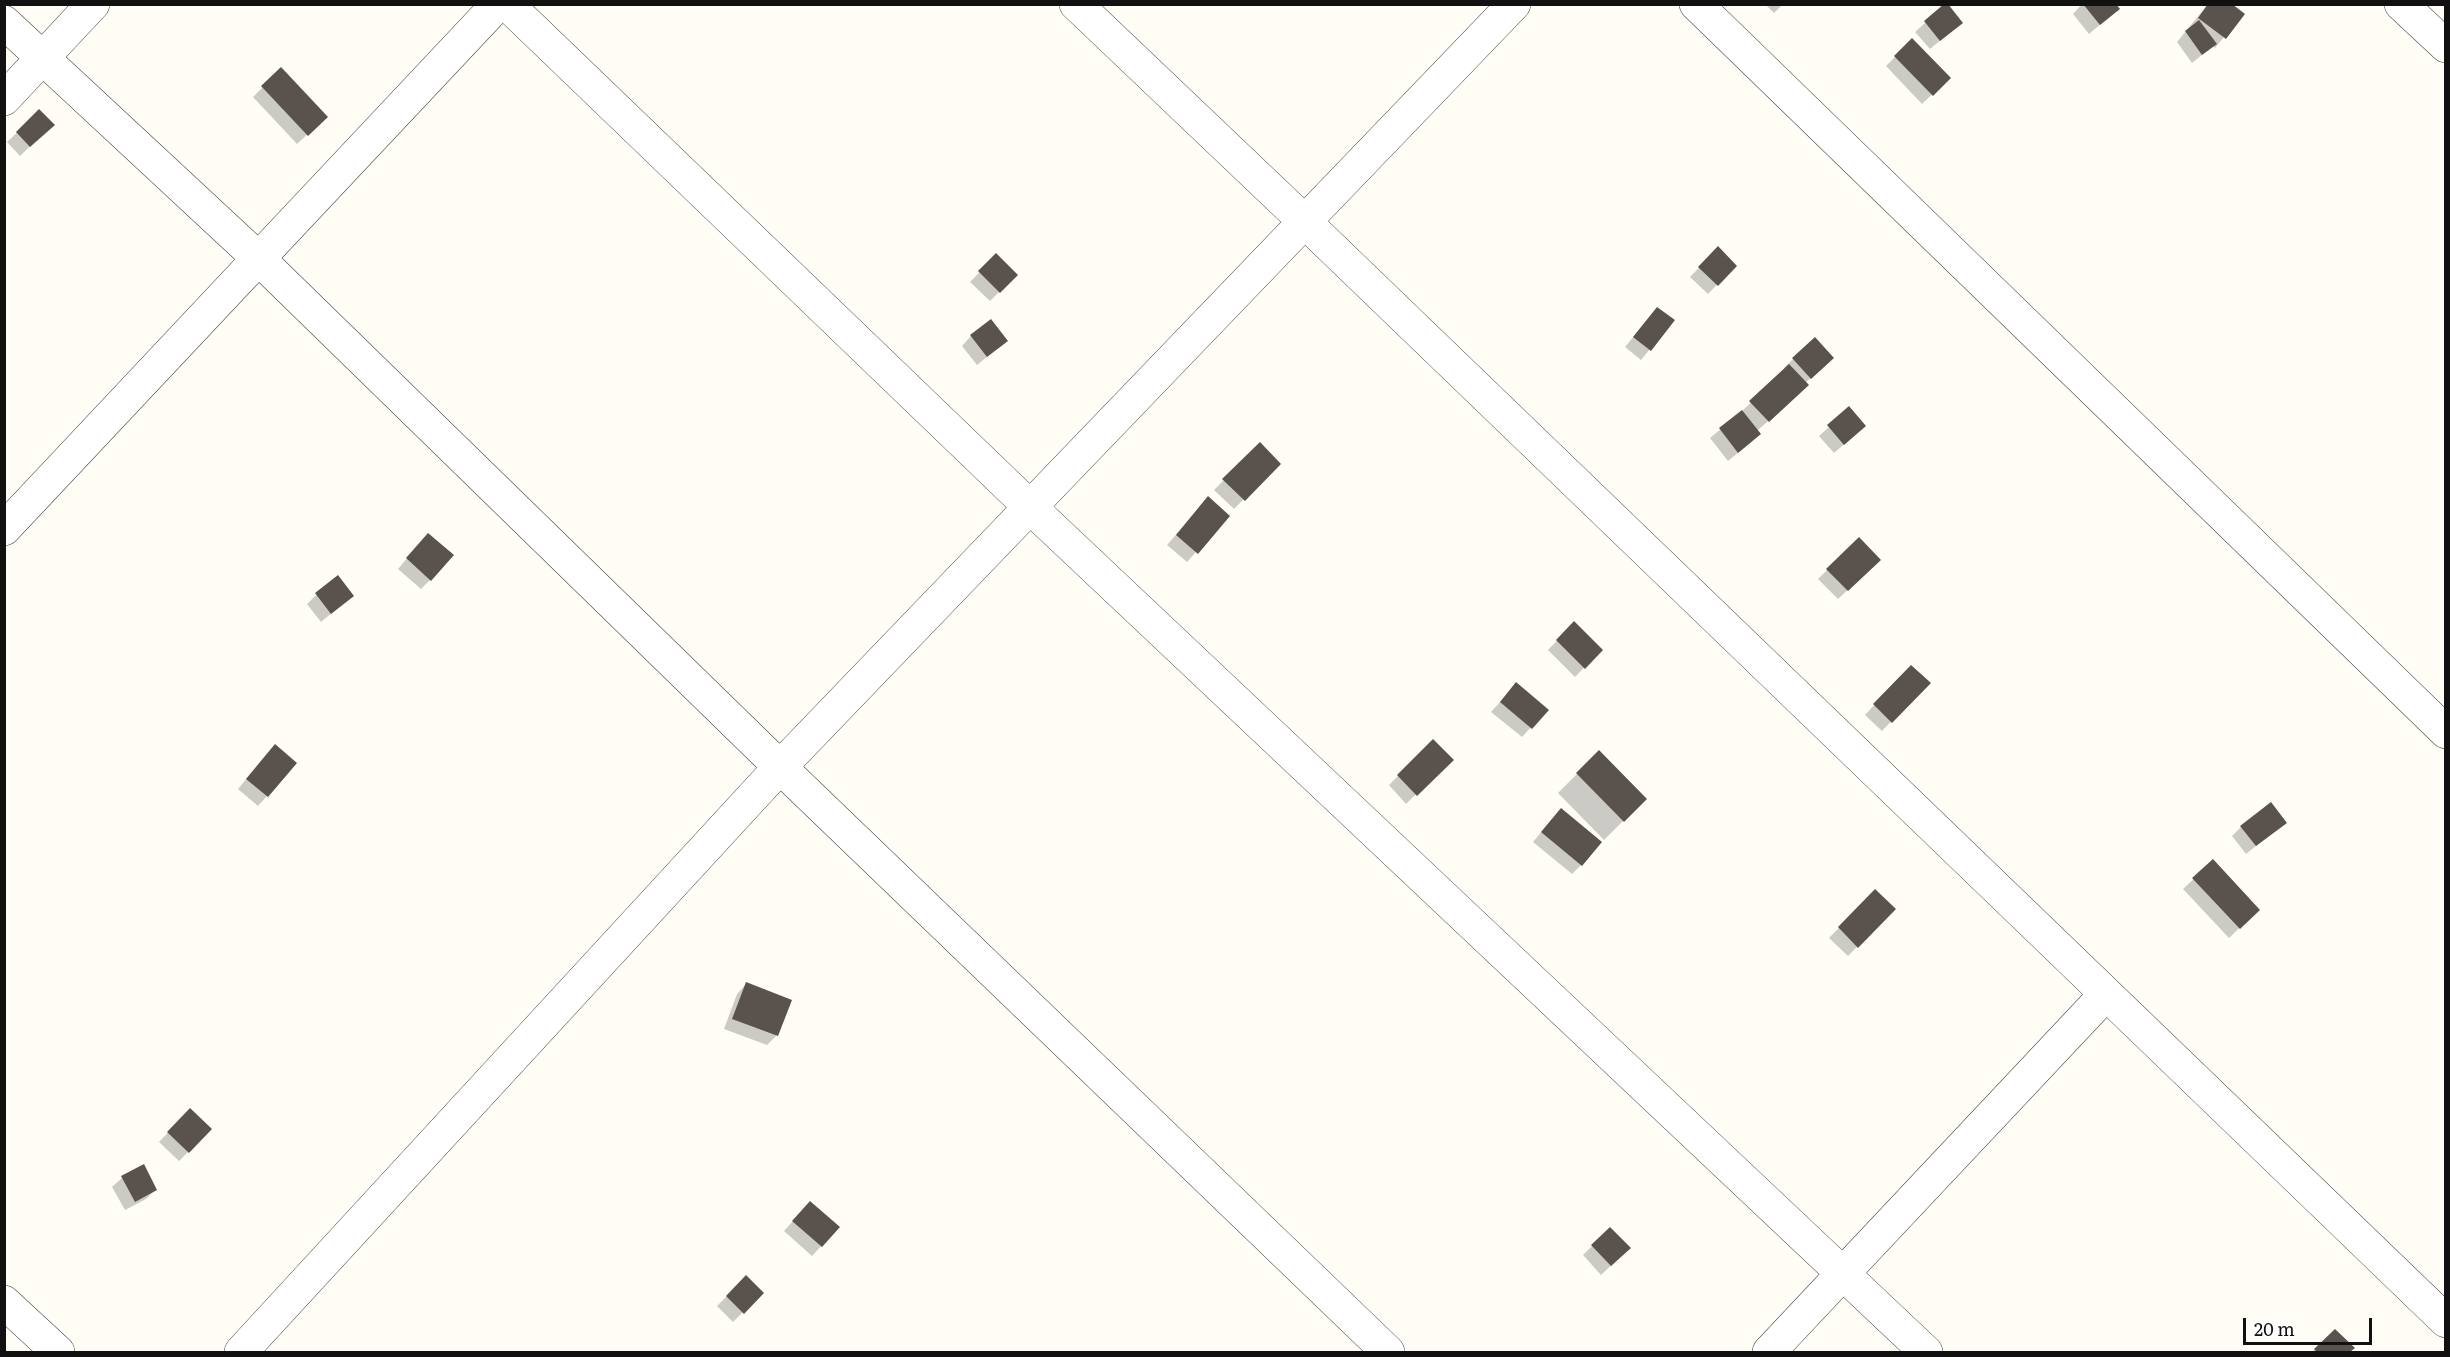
<!DOCTYPE html>
<style>
body{margin:0}
#map{position:relative;width:2450px;height:1357px;overflow:hidden;background:#fffdf5;font-family:Literata,serif}
canvas{display:block}
.frame{position:absolute;inset:0;border:6px solid #111;pointer-events:none}
.scale{position:absolute;left:2243px;top:1318px;width:129px;height:27px;box-sizing:border-box;border:3px solid #111;border-top:0;padding-left:8px;font-size:18px;line-height:21px;white-space:nowrap;color:#111;-webkit-text-stroke:4px #fff;paint-order:stroke}
</style>
<div id="map">
<canvas width="2450" height="1357"></canvas>
<div class="frame"></div>
<div class="scale">20 m</div>
</div>
<script>
const context = document.querySelector('canvas').getContext('2d');
context.lineJoin = 'round';
function fill(path, color) { context.fillStyle = color; context.fill(path, 'evenodd'); }
const toPath = rows => new Path2D(rows.map(r => 'M' + r).join(''));
function trace(path, color, width, dash) { context.strokeStyle = color; context.lineWidth = width; context.lineCap = dash ? 'butt' : 'round'; context.setLineDash(dash || []); context.stroke(path); }
fill(toPath([
 [1765,4,1783,4,1774,13],
 [1946,4,1961,23,1930,49,1915,32],
 [2082,4,2114,4,2108,18,2089,34,2073,14],
 [2208,4,2229,4,2243,14,2215,48,2213,46,2192,63,2177,42],
 [1912,40,1949,78,1922,104,1886,66],
 [281,69,326,117,297,144,253,97],
 [39,112,43,134,20,156,7,142],
 [1718,248,1735,266,1708,294,1690,277],
 [996,255,1016,275,990,301,970,282],
 [1648,319,1673,321,1641,360,1625,347],
 [971,336,1006,341,977,365,962,346],
 [1793,359,1823,368,1805,383,1798,394,1757,431,1759,434,1750,443,1728,461,1710,438,1741,412,1785,370,1784,368],
 [1849,409,1855,435,1834,453,1819,436],
 [1260,444,1279,464,1234,509,1214,490],
 [1199,508,1228,516,1187,562,1167,545],
 [1859,539,1870,569,1838,599,1818,579],
 [419,544,430,580,421,589,398,569],
 [316,595,352,596,321,622,307,604],
 [1574,623,1601,650,1575,677,1548,650],
 [1901,676,1928,683,1882,731,1865,715],
 [1516,684,1547,710,1522,737,1491,712],
 [1433,741,1451,760,1406,804,1389,785],
 [1599,752,1645,799,1604,840,1558,793],
 [266,755,267,796,258,806,238,789],
 [1552,819,1581,865,1572,874,1533,842],
 [2285,823,2246,854,2232,836,2241,827],
 [2213,861,2258,910,2229,938,2183,889],
 [1875,891,1894,909,1848,956,1829,938],
 [746,984,790,1001,776,1036,767,1045,724,1029,737,994],
 [181,1119,188,1152,179,1161,159,1142],
 [122,1178,156,1189,146,1199,125,1210,112,1187],
 [801,1212,838,1228,812,1256,784,1231],
 [1592,1246,1619,1258,1601,1275,1583,1255],
 [746,1277,762,1293,733,1322,717,1306],
 [2335,1331,2352,1348,2348,1352,2312,1352]
]), '#0003');
fill(toPath([
 [1944,4,1948,4,1963,23,1940,41,1924,21],
 [2083,4,2116,4,2120,9,2100,25],
 [2208,4,2232,4,2245,14,2226,39,2198,18],
 [2199,20,2217,44,2202,55,2185,31],
 [1912,38,1951,78,1933,96,1894,56],
 [281,67,328,117,308,136,261,86],
 [39,109,55,125,30,147,16,132],
 [1718,246,1737,266,1718,286,1698,267],
 [996,253,1018,275,1000,293,978,271],
 [1657,307,1675,320,1651,351,1633,337],
 [991,319,1008,341,987,357,970,335],
 [1815,337,1834,358,1811,379,1792,358],
 [1789,364,1809,385,1769,422,1749,401],
 [1849,406,1866,426,1844,445,1827,425],
 [1742,410,1761,434,1738,453,1719,428],
 [1260,442,1281,464,1245,501,1222,479],
 [1208,496,1230,516,1198,554,1176,535],
 [428,533,454,555,431,581,406,558],
 [1859,537,1881,560,1848,591,1826,569],
 [338,575,354,596,331,614,315,593],
 [1574,621,1603,650,1585,669,1556,640],
 [1911,665,1931,683,1892,723,1873,704],
 [1516,682,1549,710,1532,729,1500,702],
 [1433,739,1454,760,1417,796,1397,775],
 [275,744,297,763,268,797,246,779],
 [1599,750,1647,799,1624,822,1576,773],
 [2271,802,2287,823,2256,846,2240,826],
 [1561,808,1602,842,1582,866,1541,832],
 [2213,859,2260,910,2240,929,2192,878],
 [1875,889,1896,909,1858,948,1838,927],
 [746,982,792,1000,778,1036,732,1019],
 [190,1108,212,1129,189,1153,167,1132],
 [144,1164,157,1190,135,1202,121,1176],
 [810,1201,840,1227,822,1247,792,1221],
 [1610,1227,1631,1248,1611,1266,1591,1245],
 [746,1275,764,1293,744,1314,726,1296],
 [2335,1329,2355,1348,2350,1352,2317,1352,2314,1349]
]), '#5a524d');
const minor = toPath([
 [507,4,1030,507,1926,1352],
 [1076,4,1304,221,2446,1321],
 [1696,4,2446,732],
 [2401,4,2446,46],
 [4,22,259,259,780,767,1388,1352],
 [4,99,93,4],
 [4,529,498,4],
 [4,1302,58,1352],
 [1769,1352,2106,994]
]);
const tertiary = toPath([
 [241,1352,780,767,1514,4]
]);
trace(minor, '#444', 34);
trace(tertiary, '#444', 34);
trace(minor, '#fff', 33);
trace(tertiary, '#fff', 33);
</script>
